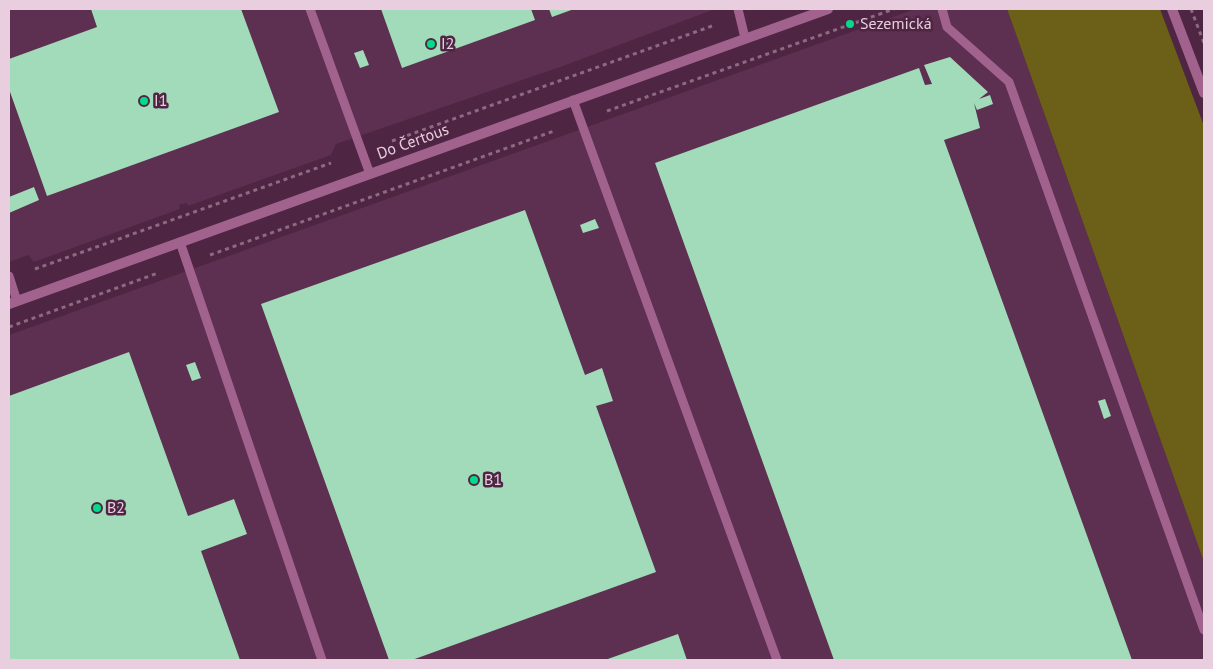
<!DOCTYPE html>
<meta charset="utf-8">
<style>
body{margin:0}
#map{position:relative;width:1213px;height:669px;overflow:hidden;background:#4e2542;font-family:"PT Sans",sans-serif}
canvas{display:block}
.frame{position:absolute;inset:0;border:10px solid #e8cedf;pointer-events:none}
</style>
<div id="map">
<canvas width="1213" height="669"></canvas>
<div class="frame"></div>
</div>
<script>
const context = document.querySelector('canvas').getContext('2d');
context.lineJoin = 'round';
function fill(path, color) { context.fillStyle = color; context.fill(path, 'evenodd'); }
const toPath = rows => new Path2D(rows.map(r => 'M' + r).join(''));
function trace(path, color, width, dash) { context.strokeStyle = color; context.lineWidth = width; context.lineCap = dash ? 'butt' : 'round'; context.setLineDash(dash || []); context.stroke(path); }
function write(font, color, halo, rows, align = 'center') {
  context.font = font + ' "PT Sans",sans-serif'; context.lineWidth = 5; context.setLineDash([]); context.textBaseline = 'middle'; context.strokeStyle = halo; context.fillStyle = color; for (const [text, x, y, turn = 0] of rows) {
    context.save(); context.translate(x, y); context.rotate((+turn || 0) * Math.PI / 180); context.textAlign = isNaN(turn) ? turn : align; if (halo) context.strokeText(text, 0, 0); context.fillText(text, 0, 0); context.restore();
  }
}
fill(toPath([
 [9,9,715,9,563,66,336,144,331,155,188,206,187,203,179,205,180,209,34,262,28,255,9,262],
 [915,9,1007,9,1204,562,1204,660,9,660,9,335]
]), '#5d2f50');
fill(toPath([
 [1007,9,1160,9,1204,126,1204,562]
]), '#6c5f17');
fill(toPath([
 [91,9,241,9,279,112,47,196,9,89,9,59,97,27],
 [381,9,531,9,535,20,402,68],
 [549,9,574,9,552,17],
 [363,50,369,65,360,68,354,53],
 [950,57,988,92,979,99,990,95,993,104,977,110,974,103,980,128,944,140,1132,660,834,660,655,163,919,68,925,85,932,84,924,65],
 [34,187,39,200,9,213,9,197],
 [525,210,585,375,602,368,613,401,596,406,656,572,412,660,389,660,261,304],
 [595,219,599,228,583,233,580,225],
 [129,352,188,516,234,499,247,534,201,551,240,660,9,660,9,396],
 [195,362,201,378,192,381,186,365],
 [1105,399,1111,416,1104,419,1098,401],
 [678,634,687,660,605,660]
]), '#a2dbba');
trace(toPath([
 [1191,9,1204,43],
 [607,111,894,9],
 [392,141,712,26],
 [210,255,554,131],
 [35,269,331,163],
 [9,327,158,273]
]), '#8d6a82', 3, [4, 4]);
trace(toPath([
 [310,9,370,174],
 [738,9,745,38],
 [942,9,947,27,1009,82,1204,630],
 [573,100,777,660],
 [180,242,322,660],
 [9,276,17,301]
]), '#a1628e', 9);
trace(toPath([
 [1172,9,1204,93],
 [9,304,828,9]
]), '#a1628e', 10);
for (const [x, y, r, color] of [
 [850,24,5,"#05d98b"],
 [431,44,5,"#05d98b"],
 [144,101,5,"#05d98b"],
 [474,480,5,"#05d98b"],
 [97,508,5,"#05d98b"]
]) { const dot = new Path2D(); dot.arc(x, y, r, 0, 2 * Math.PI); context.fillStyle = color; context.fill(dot); trace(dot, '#4e2542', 2); }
write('16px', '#e8cedf', '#4e2542', [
 ["Sezemická",860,24],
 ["I2",441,44],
 ["I1",154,101],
 ["B1",484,480],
 ["B2",107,508]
], 'left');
write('16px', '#e8cedf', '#4e2542', [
 ["Do Čertous",413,142,-20]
]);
</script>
